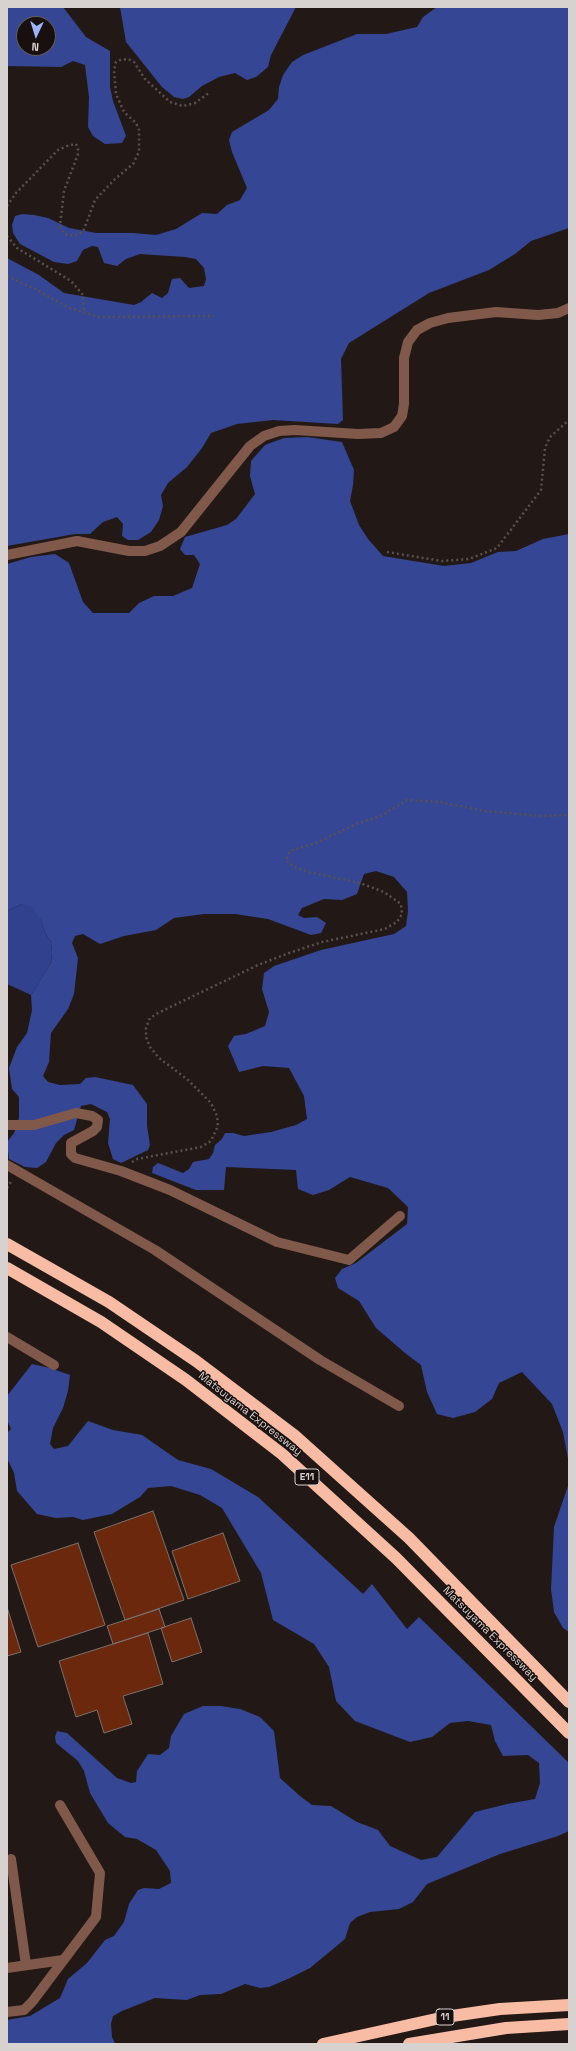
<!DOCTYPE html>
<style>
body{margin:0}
#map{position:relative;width:576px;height:2051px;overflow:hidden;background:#221916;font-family:"Space Grotesk",sans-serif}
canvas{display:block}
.frame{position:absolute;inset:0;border:8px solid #d7d1cf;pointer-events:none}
.north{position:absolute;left:16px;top:16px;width:40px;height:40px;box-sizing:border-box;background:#18100e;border:1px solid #645d5b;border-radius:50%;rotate:184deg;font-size:11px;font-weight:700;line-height:16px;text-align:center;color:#d7d1cf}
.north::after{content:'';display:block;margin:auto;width:14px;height:18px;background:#9db4fd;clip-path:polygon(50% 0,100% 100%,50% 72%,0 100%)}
</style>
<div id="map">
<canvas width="576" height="2051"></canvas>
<div class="frame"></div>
<div class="north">N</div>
</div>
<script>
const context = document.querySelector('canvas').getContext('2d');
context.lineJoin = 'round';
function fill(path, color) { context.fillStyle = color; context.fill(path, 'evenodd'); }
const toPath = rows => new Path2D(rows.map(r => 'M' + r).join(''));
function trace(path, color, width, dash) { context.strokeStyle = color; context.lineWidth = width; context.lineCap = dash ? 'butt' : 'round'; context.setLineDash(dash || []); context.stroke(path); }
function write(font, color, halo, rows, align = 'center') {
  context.font = font + ' "Space Grotesk",sans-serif'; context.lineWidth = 3; context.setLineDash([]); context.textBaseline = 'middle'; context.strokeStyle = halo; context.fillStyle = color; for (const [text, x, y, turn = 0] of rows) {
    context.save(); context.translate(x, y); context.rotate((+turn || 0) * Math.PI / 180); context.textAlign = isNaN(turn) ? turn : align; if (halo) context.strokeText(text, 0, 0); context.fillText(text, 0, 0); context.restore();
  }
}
fill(toPath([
 [7,7,63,7,86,37,110,51,110,87,113,101,126,136,122,143,105,144,93,136,88,127,89,97,85,65,73,61,61,67,7,66],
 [24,24,48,24,48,48,24,48],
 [120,7,296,7,271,55,268,67,256,77,247,80,235,73,219,77,202,86,189,97,183,99,174,97,162,87,126,42],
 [437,7,569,7,569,228,531,241,515,254,489,270,429,293,349,343,341,359,343,420,338,424,273,420,237,424,211,433,202,448,187,467,168,483,161,495,163,506,159,520,151,532,138,540,128,540,122,536,123,524,117,517,103,522,90,534,75,534,7,546,7,258,39,275,64,293,134,305,141,302,152,293,162,298,168,293,172,279,180,278,189,288,204,286,206,279,204,268,196,259,185,257,140,254,126,259,117,266,104,263,98,247,92,246,83,250,77,261,68,264,54,262,20,244,13,233,12,225,15,216,22,214,34,215,48,218,69,228,96,233,133,233,156,235,176,229,202,213,217,214,227,205,240,200,247,188,232,152,229,140,232,132,269,110,278,99,279,87,283,75,292,62,303,55,357,34,386,34,417,27,423,17],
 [307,437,342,442,354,470,353,485,350,501,359,525,368,539,383,556,444,566,471,563,498,552,516,551,543,539,569,534,569,1464,563,1432,552,1404,522,1372,499,1383,492,1399,475,1412,453,1418,437,1414,427,1392,421,1365,405,1353,376,1328,359,1301,338,1288,335,1278,342,1269,356,1263,407,1224,408,1207,388,1188,350,1177,329,1190,313,1195,298,1189,296,1170,226,1167,224,1190,196,1190,152,1173,153,1167,158,1163,183,1173,189,1169,193,1162,209,1159,213,1153,215,1145,222,1139,225,1133,233,1133,244,1136,271,1132,296,1125,307,1119,304,1096,289,1068,263,1066,239,1072,228,1046,234,1036,246,1034,265,1026,269,1012,262,989,264,973,274,966,321,950,394,934,406,926,408,911,407,892,394,877,376,871,364,874,357,894,342,900,324,899,302,908,298,915,304,918,317,917,326,923,321,933,311,935,268,919,235,914,204,914,174,918,156,930,124,936,100,944,83,934,75,936,72,943,78,958,74,994,68,1009,51,1033,49,1062,43,1076,48,1082,60,1085,80,1084,86,1078,95,1077,133,1085,147,1104,147,1126,150,1145,148,1150,121,1163,113,1159,108,1143,110,1119,107,1112,91,1104,81,1106,74,1130,64,1135,56,1143,46,1162,37,1168,25,1167,9,1159,7,1142,14,1133,19,1118,19,1097,12,1089,9,1068,17,1047,27,1033,32,1010,31,995,52,961,51,953,52,943,45,933,41,920,22,904,7,911,7,564,31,557,55,554,69,563,83,602,93,613,129,613,139,603,154,596,173,596,192,588,200,564,194,555,185,555,180,549,185,537,227,525,236,519,255,494,250,476,251,461,265,445,284,438],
 [32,1364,50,1368,70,1375,68,1391,63,1408,53,1428,50,1444,54,1449,68,1446,88,1421,113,1430,142,1435,178,1460,211,1469,258,1497,363,1594,372,1584,407,1629,419,1617,569,1763,569,1831,558,1836,500,1854,427,1884,413,1902,399,1909,370,1912,357,1917,350,1923,345,1939,310,1968,290,1978,269,1987,260,1988,245,1984,221,1994,200,1995,187,2000,155,1998,122,2011,113,2016,111,2024,112,2037,115,2043,118,2044,7,2044,7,2020,30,2016,60,1998,68,1979,87,1963,105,1940,114,1936,124,1922,129,1904,138,1890,144,1888,159,1889,171,1883,170,1871,156,1850,137,1839,125,1837,108,1823,90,1793,84,1771,78,1761,56,1743,55,1737,57,1731,67,1733,117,1778,131,1783,136,1782,137,1771,148,1754,160,1755,169,1748,171,1736,184,1714,203,1706,221,1706,240,1709,260,1717,274,1731,280,1778,300,1796,312,1805,331,1806,357,1822,378,1830,390,1846,421,1860,437,1857,475,1812,507,1804,535,1799,540,1783,539,1763,528,1755,503,1756,495,1741,491,1725,468,1721,450,1723,432,1737,410,1742,355,1721,336,1701,329,1667,314,1644,273,1620,261,1573,222,1508,200,1495,171,1486,148,1488,140,1497,112,1514,83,1520,73,1517,56,1518,37,1514,17,1491,14,1473,7,1458,7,1433,11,1429,7,1420,7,1396],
 [569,1483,569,1632,563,1628,554,1612,551,1589,554,1527]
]), '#354694');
fill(toPath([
 [22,904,32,907,41,920,45,933,52,943,51,953,52,961,31,995,7,984,7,911]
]), '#31418e');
const building = toPath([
 [153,1511,184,1600,125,1620,94,1532,153,1511],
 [223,1533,240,1581,188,1599,172,1551,223,1533],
 [78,1543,105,1625,38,1647,11,1565,78,1543],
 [7,1607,21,1652,7,1656,7,1607],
 [159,1609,165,1627,113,1644,107,1626,159,1609],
 [191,1618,202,1652,172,1662,161,1628,191,1618],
 [148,1633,163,1684,123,1696,132,1724,104,1733,97,1710,76,1717,59,1661,148,1633]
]);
fill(building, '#6b280c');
trace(building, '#7b716d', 1);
trace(toPath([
 [7,206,16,193,58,150,67,146,76,144,78,148,78,154,64,191,60,226,63,232,67,235,76,235,83,232,95,200,115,179,133,164,139,152,139,130,136,123,124,112,116,94,114,71,116,62,120,60,128,59,134,62,145,79,170,102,183,106,195,103,210,92],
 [7,236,17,248,71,281,83,295,84,313],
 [7,276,37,290,69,308,100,317,214,316],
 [387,552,442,561,469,559,497,548,541,490,545,448,550,437,569,420],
 [132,1162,137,1159,201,1147,211,1141,218,1126,217,1116,211,1103,188,1080,159,1058,150,1047,146,1037,146,1028,150,1018,158,1013,258,965,289,953,322,942,385,929,397,922,402,914,401,904,384,892,360,883,309,872,294,867,286,860,290,851,316,843,356,824,381,816,407,800,440,802,485,811,541,816,569,815],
 [7,1188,12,1180]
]), '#59514e', 2.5, [2, 3]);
trace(toPath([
 [7,555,77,541,129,551,145,551,160,546,181,532,250,446,264,436,279,431,295,430,358,434,381,433,394,427,402,416,404,404,404,358,408,342,417,330,430,323,448,318,496,312,538,315,558,313,569,308],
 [9,1125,34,1125,76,1113,92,1116,98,1120,97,1127,93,1131,71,1143,71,1154,75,1158,121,1171,170,1190,277,1242,349,1260,400,1216],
 [7,1165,155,1250,320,1360,399,1406],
 [7,1337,54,1365],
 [11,1859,26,1965],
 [7,1968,63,1960],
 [7,2012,24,2010,32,2002,96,1917,100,1873,60,1805]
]), '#81594a', 10);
trace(toPath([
 [7,1244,109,1302,196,1361,294,1435,409,1538,569,1702],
 [7,1268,101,1322,186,1380,282,1454,396,1558,569,1733],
 [323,2044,445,2017,500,2009,569,2005],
 [409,2044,506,2028,569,2024]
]), '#f8bca5', 12);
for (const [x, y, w] of [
 [307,1477,24],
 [445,2017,18]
]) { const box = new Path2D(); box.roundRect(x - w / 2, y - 8, w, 16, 3); context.fillStyle = '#18100e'; context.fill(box); trace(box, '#d7d1cf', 1); }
write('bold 10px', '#d7d1cf', null, [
 ["E11",307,1477],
 ["11",445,2017]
]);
write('11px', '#d7d1cf', '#18100e', [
 ["Matsuyama Expressway",250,1414,38],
 ["Matsuyama Expressway",490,1634,45]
]);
</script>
